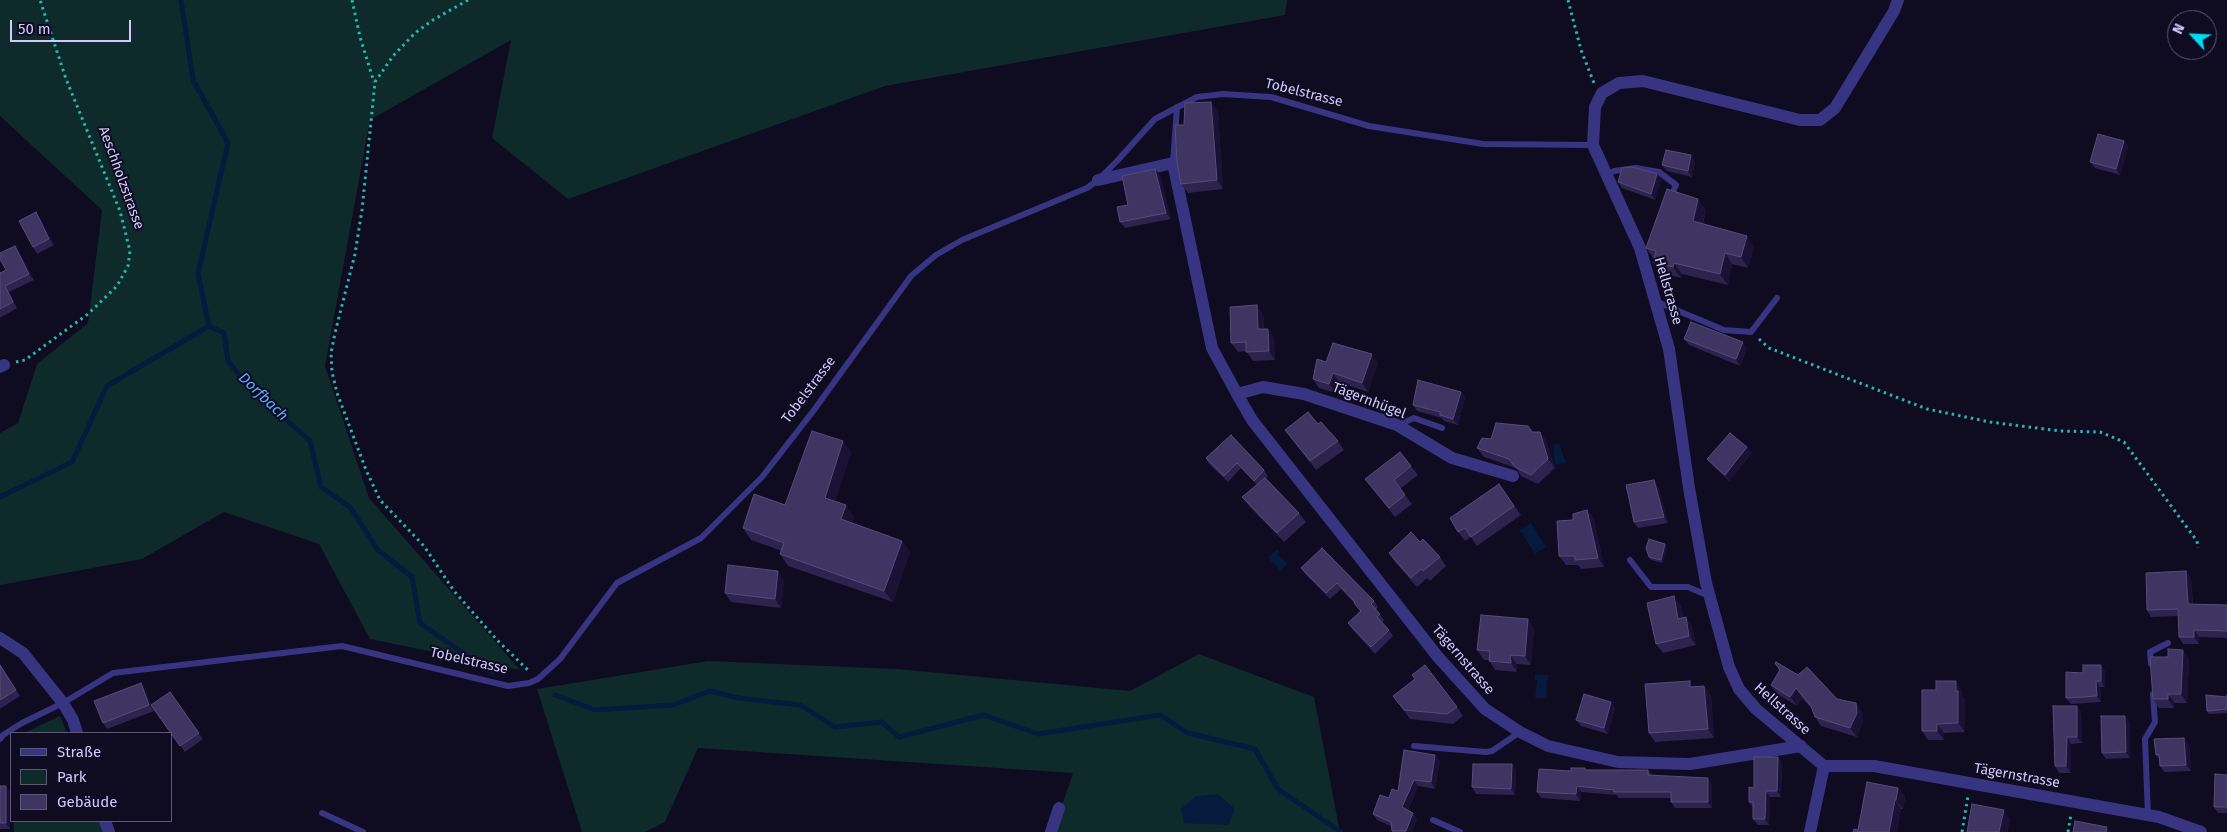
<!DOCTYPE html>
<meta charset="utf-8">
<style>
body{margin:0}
#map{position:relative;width:2227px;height:832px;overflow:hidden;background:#0f0b20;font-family:"Fira Sans",sans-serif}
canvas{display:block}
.legend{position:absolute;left:10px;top:732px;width:162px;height:90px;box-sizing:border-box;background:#0f0b20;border:1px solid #5d5779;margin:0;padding:6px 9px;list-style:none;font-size:15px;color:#d1caff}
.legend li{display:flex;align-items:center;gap:10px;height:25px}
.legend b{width:25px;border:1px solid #5d5779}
.north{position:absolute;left:2167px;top:10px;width:50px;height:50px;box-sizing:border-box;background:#0f0b20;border:1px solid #5d5779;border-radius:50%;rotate:295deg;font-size:14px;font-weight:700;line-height:20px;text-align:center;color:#d1caff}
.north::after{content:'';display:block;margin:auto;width:18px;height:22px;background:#00d9f5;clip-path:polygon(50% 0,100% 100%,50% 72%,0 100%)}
.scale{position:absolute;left:10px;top:20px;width:121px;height:22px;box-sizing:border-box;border:2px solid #d1caff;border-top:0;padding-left:6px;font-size:15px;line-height:18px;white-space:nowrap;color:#d1caff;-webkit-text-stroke:4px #0f0b20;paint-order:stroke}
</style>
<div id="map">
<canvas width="2227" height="832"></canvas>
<ul class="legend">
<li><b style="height:6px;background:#383482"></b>Straße</li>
<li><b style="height:14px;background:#0e2a2a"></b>Park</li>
<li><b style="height:14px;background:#3e3562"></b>Gebäude</li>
</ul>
<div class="north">N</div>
<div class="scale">50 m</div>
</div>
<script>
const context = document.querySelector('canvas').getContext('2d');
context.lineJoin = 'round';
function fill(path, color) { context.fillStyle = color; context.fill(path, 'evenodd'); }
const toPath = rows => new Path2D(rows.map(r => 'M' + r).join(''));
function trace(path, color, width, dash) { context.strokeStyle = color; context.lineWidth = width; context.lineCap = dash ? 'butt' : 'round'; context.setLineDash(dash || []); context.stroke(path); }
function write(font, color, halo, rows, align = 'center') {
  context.font = font + ' "Fira Sans",sans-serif'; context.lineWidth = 4; context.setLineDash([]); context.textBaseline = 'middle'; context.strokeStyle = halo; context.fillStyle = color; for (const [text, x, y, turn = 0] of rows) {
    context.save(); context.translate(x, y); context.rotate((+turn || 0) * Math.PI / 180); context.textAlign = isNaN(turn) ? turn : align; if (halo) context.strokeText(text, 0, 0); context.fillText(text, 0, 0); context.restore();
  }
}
fill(toPath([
 [0,0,1287,0,1285,15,885,86,568,199,492,138,511,40,370,120,325,366,369,498,520,670,370,639,319,544,224,512,142,559,0,585,0,433,18,423,37,364,88,323,102,210,0,116],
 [1199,654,1314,697,1340,832,1053,832,1073,773,698,748,665,822,645,832,582,832,537,689,708,661,897,669,1130,691],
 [60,716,67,733,24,733],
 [13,821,102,821,106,832,14,832]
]), '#0e2a2a');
fill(toPath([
 [1559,443,1566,463,1555,465,1553,444],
 [1531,523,1546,547,1535,554,1520,530],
 [1277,549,1280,552,1277,554,1288,564,1280,570,1268,558],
 [1535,674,1548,675,1546,699,1535,698,1537,680,1535,680],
 [1218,794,1235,809,1228,825,1184,823,1181,809,1196,796]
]), '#061a3e');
trace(toPath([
 [181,0,193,80,228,143,198,273,209,326,224,333,228,361,246,384,310,441,321,487,350,507,378,550,412,577,420,623,492,673],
 [0,497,72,462,107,386,209,326],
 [555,695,595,710,673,705,710,691,738,698,800,705,835,727,882,722,899,737,984,715,1038,734,1160,715,1188,733,1255,749,1278,789,1341,832]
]), '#061a3e', 5);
trace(toPath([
 [352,0,360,37,374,82],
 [468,0,433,20,415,33,393,56,375,82,362,210,355,254,335,333,331,353,332,372,337,393,366,470,380,500,424,546,454,591,497,640,530,672],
 [1568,0,1581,50,1594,83],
 [1759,339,1769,348,1927,409,1990,422,2060,431,2100,432,2124,442,2197,541,2198,548],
 [16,362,25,360,88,314,117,286,128,266,130,251,120,211,66,79,40,0],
 [1962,832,1968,796],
 [2068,832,2071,814]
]), '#27b7b0', 3, [2.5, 4]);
trace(toPath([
 [1173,163,1177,107],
 [1607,175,1614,171,1636,168,1659,172,1676,185,1670,198],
 [1657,302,1724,330,1751,332,1777,298],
 [1398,425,1414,418,1442,428],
 [1630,560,1651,587,1688,587,1709,596],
 [2151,664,2150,652,2168,643],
 [0,739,3,735,22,723,63,703,113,673,342,646,508,686,529,683,538,679,560,659,617,583,701,538,762,477,814,410,911,276,936,255,962,240,1087,188,1098,180,1117,161,1155,119,1197,97,1223,94,1271,97,1369,126,1483,144,1593,145],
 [1414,746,1486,752,1492,751,1520,732],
 [322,813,363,832],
 [2148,815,2145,739,2155,722,2153,694],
 [1433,820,1460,832]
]), '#383482', 6);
trace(toPath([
 [1098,180,1173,163,1212,348,1237,394,1252,420,1438,657,1485,709,1520,732,1548,746,1618,762,1690,764,1801,746],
 [0,367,4,365],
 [1237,394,1263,387,1304,394,1397,425,1452,458,1513,476],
 [0,638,23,653,63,703,73,720,77,733],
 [1824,766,1756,709,1739,689,1729,667,1706,583,1689,488,1669,349,1640,248,1593,145,1595,107,1602,93,1619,83,1643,81,1800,120,1820,120,1835,108,1894,11,1898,0],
 [1824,766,1874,766,2159,817,2201,832],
 [105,821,109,832],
 [1051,832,1059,808],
 [1810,832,1824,766]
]), '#383482', 12);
fill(toPath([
 [1218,111,1223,189,1188,193,1181,184,1184,125],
 [2124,141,2128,147,2120,175,2095,168,2090,162],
 [1691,155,1695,162,1692,177,1667,171,1662,165],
 [1657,174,1661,180,1655,200,1622,188,1618,182],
 [1160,175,1171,219,1125,228,1120,222,1128,205],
 [1706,210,1703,224,1754,247,1748,268,1732,264,1728,285,1682,274,1681,278,1661,273,1653,262,1654,259,1646,248],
 [36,212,40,218,54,245,37,254,33,247],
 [15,246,19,252,34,280,9,292,17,308,0,318,0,273,6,270],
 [1263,314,1264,329,1274,338,1275,360,1253,361,1246,351,1238,352,1231,343],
 [1684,339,1747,348,1740,366,1689,345],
 [1326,362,1378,363,1368,392,1339,382,1336,393,1319,388,1313,379],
 [1461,392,1465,398,1458,425,1444,421,1442,418,1417,411,1413,405],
 [1318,424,1338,441,1344,450,1316,470,1285,430],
 [1528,426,1533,432,1540,432,1546,441,1555,468,1538,484,1521,476,1516,468,1484,457,1477,448,1491,439],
 [1231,435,1264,470,1268,476,1266,478,1299,513,1306,522,1284,542,1249,506,1242,497,1257,485,1241,468,1228,482,1209,464,1206,458],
 [843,441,851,453,835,501,854,517,852,523,902,541,910,552,893,602,788,566,780,554,782,551,751,540,743,528,785,505],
 [1747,447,1752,453,1729,481,1712,465,1707,459],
 [1411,466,1418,475,1400,489,1412,504,1395,517,1365,479],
 [1654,480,1658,486,1668,523,1638,528,1634,522],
 [1499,484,1521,515,1477,546,1471,537,1465,541,1458,532],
 [1587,510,1594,519,1604,567,1581,569,1578,565,1566,565,1559,556,1573,520],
 [1420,542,1440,557,1446,566,1430,581,1427,578,1417,587,1395,562,1389,553],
 [1667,547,1663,563,1651,560,1649,557],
 [1322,548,1374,601,1378,607,1376,610,1384,620,1382,622,1389,630,1393,636,1375,654,1352,629,1348,623,1360,611,1354,603,1341,589,1330,599,1305,574,1301,568],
 [2191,578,2193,604,2227,605,2227,638,2199,637,2199,644,2183,644,2179,637,2178,616,2151,617,2147,610],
 [784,580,781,608,731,602,725,593],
 [1681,605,1683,618,1686,617,1692,626,1696,645,1663,653,1656,644],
 [1534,628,1531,665,1517,664,1517,672,1495,670,1489,660,1484,660,1477,650],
 [2189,659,2187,703,2175,703,2174,708,2159,708,2153,699],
 [1775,663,1837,699,1856,703,1862,712,1863,722,1857,737,1821,726,1815,717,1812,709,1802,698,1797,706,1777,694,1771,685,1780,670],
 [0,665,20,696,0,709],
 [2105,671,2105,687,2100,687,2101,702,2071,704,2066,698],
 [1704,686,1711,695,1714,738,1655,742,1649,733,1694,687],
 [145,689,154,711,107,729,103,723],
 [1936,690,1962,690,1962,697,1965,700,1965,732,1944,733,1944,740,1928,740,1922,731],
 [170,692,203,739,185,752,151,705],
 [2227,695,2227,713,2209,714,2207,711,2227,697],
 [1393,696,1457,707,1463,716,1453,724,1410,719],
 [1611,702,1615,708,1608,734,1581,726,1576,720],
 [2077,706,2081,712,2082,743,2071,744,2071,773,2059,773,2055,766],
 [2130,722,2130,758,2106,759,2102,753],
 [2189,744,2191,771,2164,772,2160,766,2160,760,2156,755],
 [1435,755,1440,761,1435,789,1418,786,1408,810,1413,813,1417,819,1412,832,1392,832,1391,826,1377,820,1373,814,1389,798,1398,791],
 [1778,757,1782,763,1781,797,1770,797,1769,825,1758,825,1753,819,1753,808,1749,802,1754,788],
 [1512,764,1516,771,1515,795,1476,794,1472,787],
 [1585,768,1586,770,1648,770,1652,775,1712,784,1712,808,1675,808,1671,802,1671,798,1619,798,1617,795,1581,792,1580,801,1541,798,1537,792,1571,771],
 [2227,775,2227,813,2218,813,2214,807],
 [0,786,10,792,10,829,0,829],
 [1898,788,1905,797,1903,809,1901,809,1897,832,1853,832,1858,830]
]), '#2c234f');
fill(toPath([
 [1211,102,1218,111,1223,189,1217,180],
 [2124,141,2128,147,2120,175,2116,169],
 [1691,155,1695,162,1692,177,1688,171],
 [1155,169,1160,175,1171,219,1166,213],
 [1657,174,1661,180,1655,200,1651,194],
 [1698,199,1706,210,1700,232,1693,221],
 [36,212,40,218,54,245,49,239],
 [1747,236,1754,247,1748,268,1741,257],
 [15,246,19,252,34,280,29,274],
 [1725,253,1732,264,1728,285,1720,274],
 [1674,263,1682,274,1681,278,1673,267],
 [5,286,9,292,17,308,13,302],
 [1257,305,1263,314,1264,338,1258,329],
 [1268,329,1274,338,1275,360,1269,351],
 [1743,342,1747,348,1740,366,1736,359],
 [1372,354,1378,363,1368,392,1362,383],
 [1333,373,1339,382,1336,393,1329,384],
 [1461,392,1465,398,1458,425,1453,419],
 [1540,432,1546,441,1555,468,1548,459],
 [843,441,851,453,833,509,825,498],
 [1747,447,1752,453,1729,481,1725,475],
 [1654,480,1658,486,1668,523,1664,517],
 [846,505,854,517,849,531,841,519],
 [1587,510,1594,519,1604,567,1598,558],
 [902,541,910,552,893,602,884,591],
 [1665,544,1667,547,1663,563,1661,560],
 [778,571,784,580,781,608,775,599],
 [2186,571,2191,578,2193,611,2188,604],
 [1674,596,1681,605,1684,628,1678,619],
 [1686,617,1692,626,1696,645,1689,636],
 [1528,619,1534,628,1531,665,1525,656],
 [2194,630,2199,637,2199,644,2194,637],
 [2183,650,2189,659,2187,703,2181,694],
 [1510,655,1517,664,1517,672,1511,663],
 [2101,665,2105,671,2105,687,2101,681],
 [1956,681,1962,690,1962,697,1965,700,1965,732,1958,723],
 [2096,681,2100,687,2101,702,2097,696],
 [141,683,145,689,154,711,149,705],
 [1704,686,1711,695,1714,738,1708,729],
 [1796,688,1802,698,1797,706,1790,697],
 [2168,694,2175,703,2174,708,2168,699],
 [1611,702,1615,708,1608,734,1604,728],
 [1856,703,1862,712,1863,722,1857,737,1850,728],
 [2077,706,2081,712,2082,743,2077,737],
 [2125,716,2130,722,2130,758,2126,752],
 [1937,724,1944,733,1944,740,1937,731],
 [2067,737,2071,744,2071,773,2066,766],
 [2184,738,2189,744,2191,771,2186,765],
 [1435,755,1440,761,1435,789,1431,782],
 [1778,757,1782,763,1781,797,1777,791],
 [1512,764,1516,771,1515,795,1511,789],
 [1708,778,1712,784,1712,808,1708,802],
 [1414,780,1418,786,1406,813,1402,807],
 [6,786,10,792,10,829,6,823],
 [1577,786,1581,792,1580,801,1576,794],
 [1898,788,1905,797,1903,809,1896,800],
 [1766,791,1770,797,1769,825,1765,819],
 [1895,800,1901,809,1897,832,1889,832],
 [2004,810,2010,819,2008,832,1999,832],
 [1413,813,1417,819,1412,832,1406,832],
 [2107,827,2111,832,2106,832]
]), '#191234');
const building = toPath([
 [1211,102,1217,180,1181,184,1177,163,1175,125,1184,125,1185,103,1211,102],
 [2098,134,2124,141,2116,169,2090,162,2098,134],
 [1666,150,1691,155,1688,171,1662,165,1666,150],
 [1632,167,1657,174,1651,194,1618,182,1622,168,1632,167],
 [1155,169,1166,213,1120,222,1117,207,1128,205,1122,176,1155,169],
 [1667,189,1698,199,1693,221,1747,236,1741,257,1725,253,1720,274,1674,263,1673,267,1653,262,1656,251,1646,248,1667,189],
 [36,212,49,239,33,247,19,221,36,212],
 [15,246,29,274,5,286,13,302,0,309,0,273,6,270,0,259,0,253,15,246],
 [1257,305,1258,329,1268,329,1269,351,1246,352,1246,342,1231,343,1230,307,1257,305],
 [1691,322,1743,342,1736,359,1684,339,1691,322],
 [1333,343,1372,354,1362,383,1333,373,1329,384,1313,379,1317,359,1326,362,1333,343],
 [1418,380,1461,392,1453,419,1440,415,1440,412,1413,405,1418,380],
 [1308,412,1318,424,1321,422,1338,441,1310,461,1285,430,1308,412],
 [1496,423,1528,426,1532,432,1540,432,1548,459,1531,475,1515,467,1509,459,1477,448,1482,438,1491,439,1496,423],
 [812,431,843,441,825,498,846,505,841,519,902,541,884,591,780,554,784,543,743,528,754,494,785,505,812,431],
 [1730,433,1747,447,1725,475,1707,459,1730,433],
 [1231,435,1264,470,1254,481,1237,463,1224,476,1206,458,1231,435],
 [1400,452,1411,466,1394,480,1405,495,1389,508,1365,479,1400,452],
 [1265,478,1299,513,1277,533,1242,497,1265,478],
 [1654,480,1664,517,1634,522,1626,485,1654,480],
 [1499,484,1514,506,1471,537,1465,528,1458,532,1450,518,1499,484],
 [1587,510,1598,558,1575,560,1575,556,1559,556,1557,521,1573,520,1573,514,1587,510],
 [1411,532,1420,542,1423,539,1440,557,1423,571,1421,569,1411,578,1389,553,1411,532],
 [1649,539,1665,544,1661,560,1649,557,1646,548,1649,539],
 [1322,548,1374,601,1371,604,1380,614,1377,617,1389,630,1371,647,1348,623,1361,611,1354,603,1355,602,1337,583,1326,593,1301,568,1322,548],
 [728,565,778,571,775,599,725,593,728,565],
 [2186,571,2188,604,2227,605,2227,631,2194,630,2194,637,2179,637,2178,609,2147,610,2146,573,2186,571],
 [1674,596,1678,619,1686,617,1689,636,1656,644,1647,603,1674,596],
 [1481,615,1528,619,1525,656,1510,655,1511,663,1489,661,1490,651,1477,650,1481,615],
 [2168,649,2183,650,2181,694,2168,694,2168,699,2153,699,2150,657,2168,657,2168,649],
 [1776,662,1798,675,1807,667,1837,699,1856,703,1857,713,1850,728,1815,717,1811,706,1796,688,1790,697,1771,685,1780,670,1775,663,1776,662],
 [0,665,16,690,0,700,0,665],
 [1425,665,1457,707,1447,714,1404,710,1393,696,1415,679,1412,675,1425,665],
 [2083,665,2101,665,2101,681,2096,681,2097,696,2066,698,2066,672,2083,673,2083,665],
 [1690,681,1690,687,1704,686,1708,729,1649,733,1645,684,1690,681],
 [1936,681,1956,681,1956,691,1958,691,1958,723,1937,724,1937,731,1922,731,1922,690,1936,690,1936,681],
 [141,683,149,705,103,723,94,701,141,683],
 [170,692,199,733,180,746,151,705,170,692],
 [1584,694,1611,702,1604,728,1576,720,1584,694],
 [2206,695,2227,697,2227,695,2227,709,2207,711,2206,695],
 [2053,706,2077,706,2077,737,2067,737,2066,766,2055,766,2053,706],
 [2101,716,2125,716,2126,752,2102,753,2101,716],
 [2184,738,2186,765,2160,766,2159,754,2156,755,2154,739,2184,738],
 [1404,750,1435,755,1431,782,1414,780,1402,807,1413,813,1406,831,1392,831,1391,822,1373,814,1380,795,1389,798,1392,789,1398,791,1404,750],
 [1754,757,1778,757,1777,791,1766,791,1765,819,1753,819,1753,802,1749,802,1749,787,1754,788,1754,757],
 [1473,764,1512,764,1511,789,1472,787,1473,764],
 [1571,768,1585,768,1585,770,1648,770,1648,775,1708,778,1708,802,1671,802,1671,792,1614,792,1614,790,1577,786,1576,794,1537,792,1539,769,1571,771,1571,768],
 [2215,774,2227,775,2227,807,2214,807,2215,774],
 [1867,782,1898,788,1896,800,1895,800,1889,832,1853,832,1854,829,1858,830,1867,782],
 [0,786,6,786,6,823,0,823,0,786],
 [1972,804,2004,810,1999,832,1967,832,1972,804],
 [2075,821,2107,827,2106,832,2073,832,2075,821]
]);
fill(building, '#3e3562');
trace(building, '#554c7b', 1);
write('14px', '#d1caff', '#0f0b20', [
 ["Tobelstrasse",1304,93,14],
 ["Aeschholzstrasse",121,178,70],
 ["Hellstrasse",1668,291,74],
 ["Tobelstrasse",809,390,-53],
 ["Tägernhügel",1369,401,21],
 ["Tägernstrasse",1463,660,49],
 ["Tobelstrasse",469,661,13],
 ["Hellstrasse",1782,709,42],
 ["Tägernstrasse",2017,776,10]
]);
write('italic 15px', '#58afff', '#0f0b20', [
 ["Dorfbach",263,397,44]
]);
</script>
